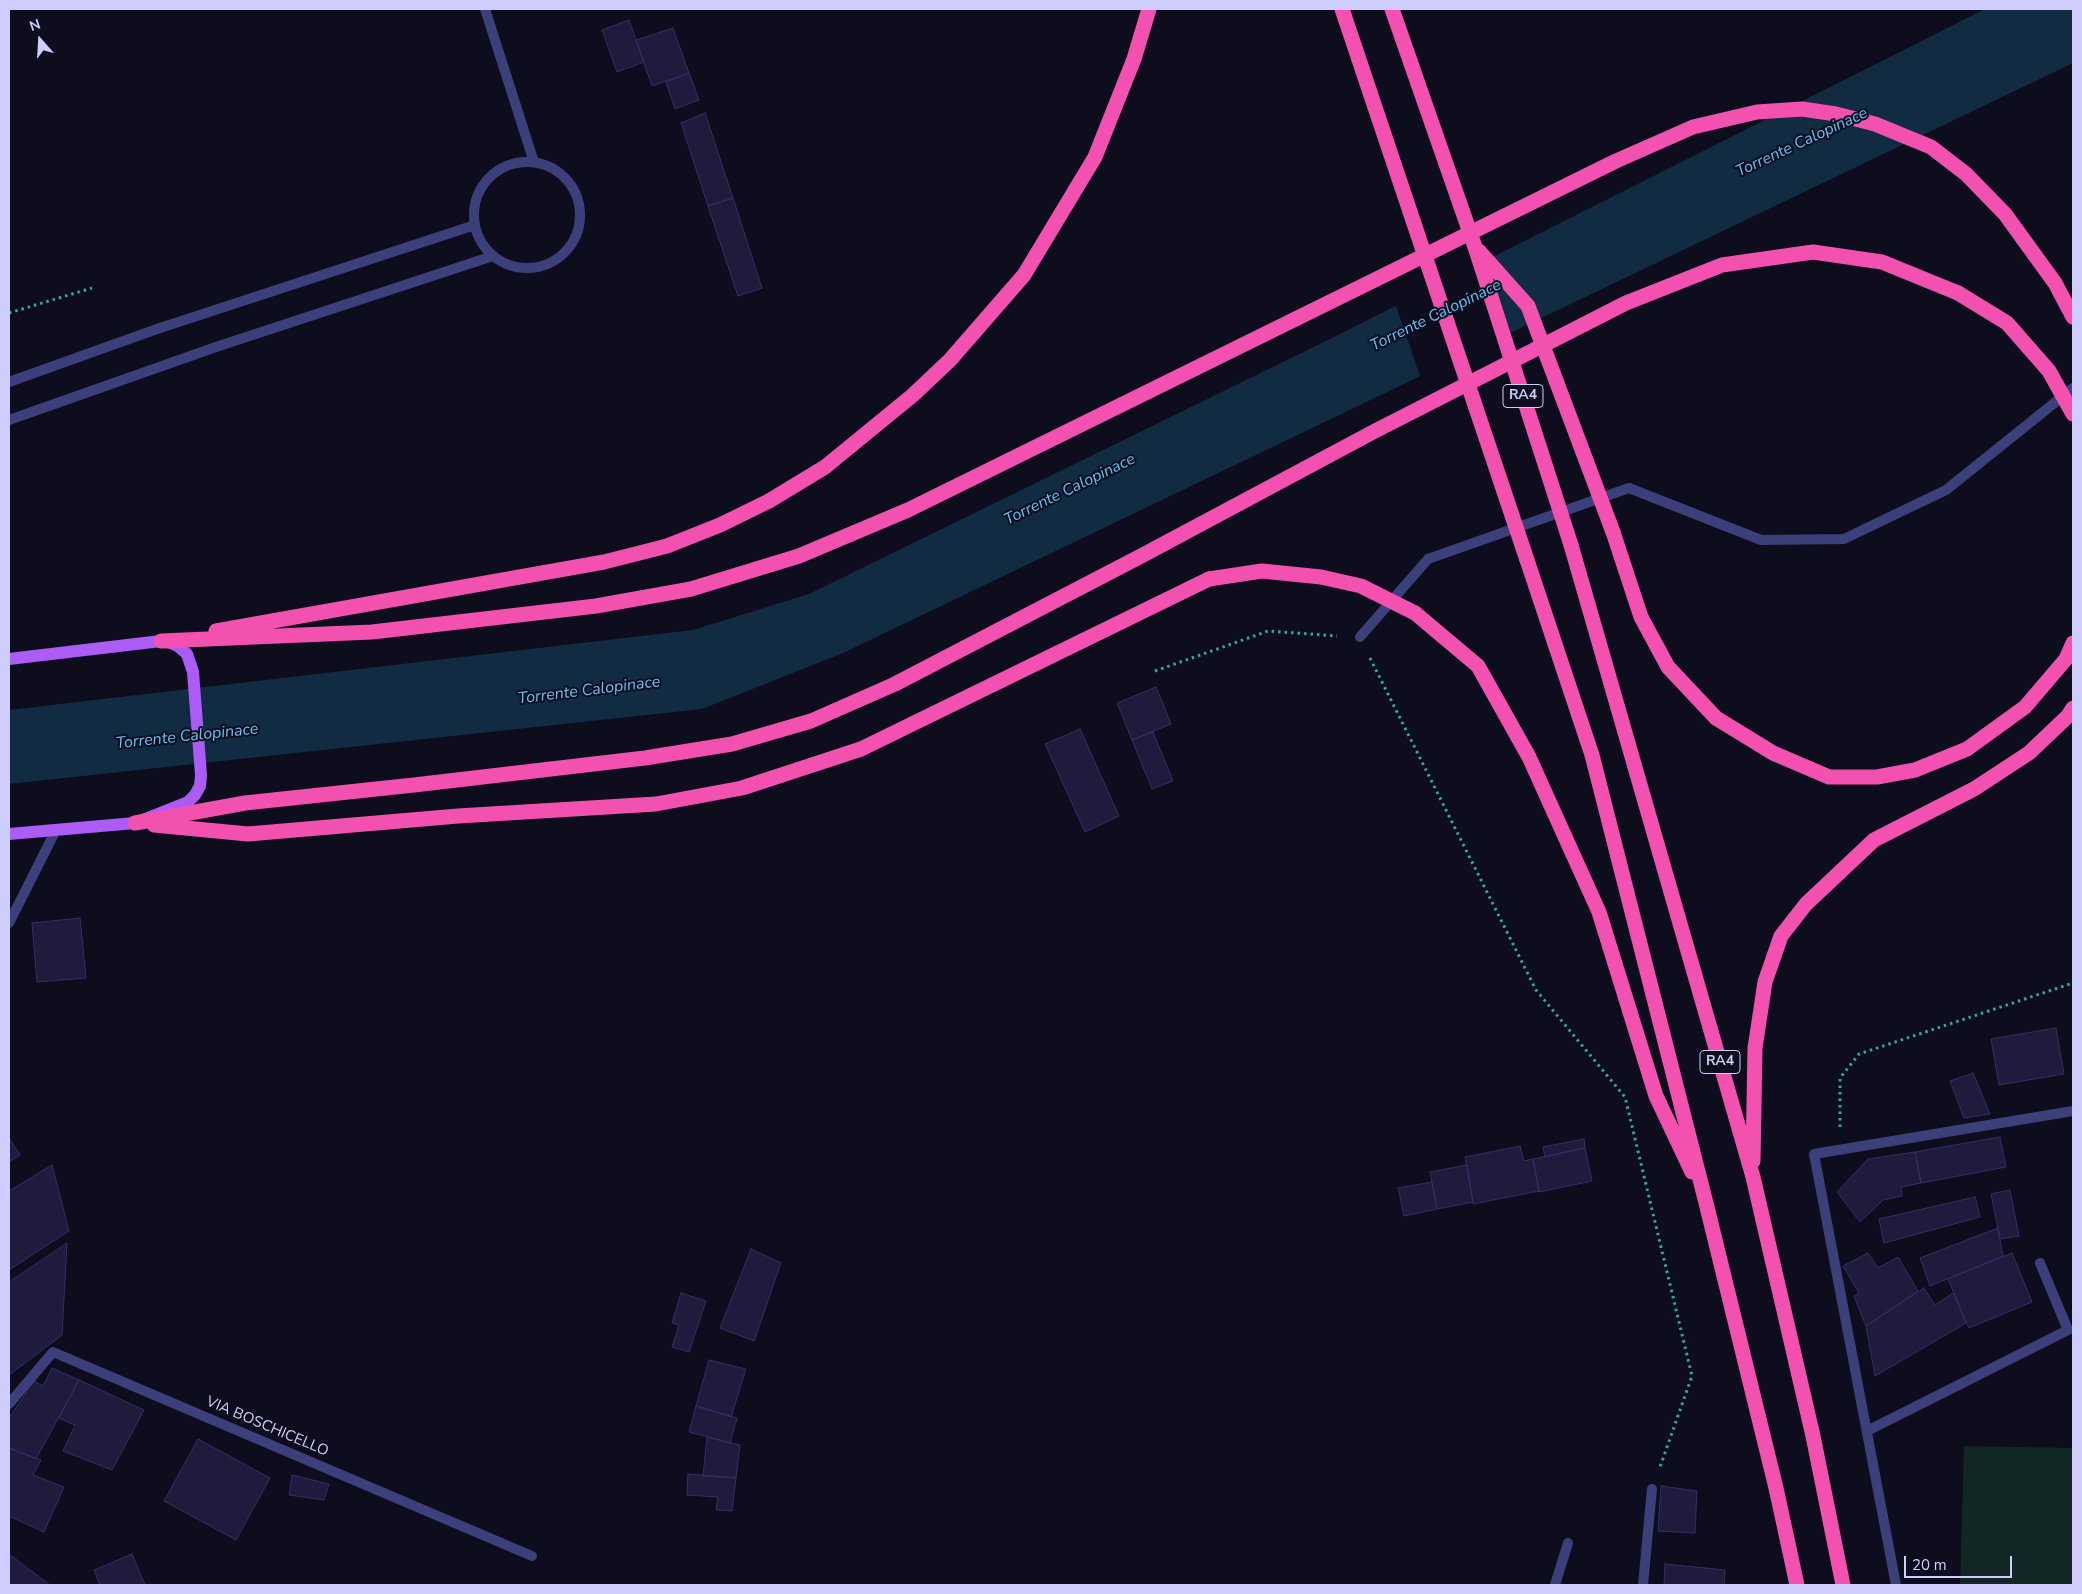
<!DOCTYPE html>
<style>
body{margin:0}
#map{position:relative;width:2082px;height:1594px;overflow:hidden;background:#0e0d1e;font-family:"Nunito Sans",sans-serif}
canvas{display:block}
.frame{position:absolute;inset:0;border:10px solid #cecdfc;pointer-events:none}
.north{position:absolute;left:15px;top:15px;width:50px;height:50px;-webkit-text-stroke:4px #0e0d1e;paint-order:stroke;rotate:341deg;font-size:14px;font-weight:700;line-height:20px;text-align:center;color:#cecdfc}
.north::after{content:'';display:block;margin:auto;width:18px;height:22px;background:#cecdfc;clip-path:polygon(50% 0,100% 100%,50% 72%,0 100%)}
.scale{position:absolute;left:1904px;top:1556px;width:108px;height:22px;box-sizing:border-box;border:2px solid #cecdfc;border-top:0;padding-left:6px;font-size:15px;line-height:18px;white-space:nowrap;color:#cecdfc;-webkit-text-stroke:4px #0e0d1e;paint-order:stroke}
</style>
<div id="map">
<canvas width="2082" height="1594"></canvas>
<div class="frame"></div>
<div class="north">N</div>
<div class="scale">20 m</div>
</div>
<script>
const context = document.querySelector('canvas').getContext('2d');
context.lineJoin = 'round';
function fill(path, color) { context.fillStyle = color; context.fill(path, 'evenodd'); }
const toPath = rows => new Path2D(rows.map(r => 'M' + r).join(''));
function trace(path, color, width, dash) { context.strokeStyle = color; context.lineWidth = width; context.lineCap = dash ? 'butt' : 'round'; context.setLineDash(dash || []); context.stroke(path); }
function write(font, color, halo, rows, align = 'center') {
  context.font = font + ' "Nunito Sans",sans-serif'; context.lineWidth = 4; context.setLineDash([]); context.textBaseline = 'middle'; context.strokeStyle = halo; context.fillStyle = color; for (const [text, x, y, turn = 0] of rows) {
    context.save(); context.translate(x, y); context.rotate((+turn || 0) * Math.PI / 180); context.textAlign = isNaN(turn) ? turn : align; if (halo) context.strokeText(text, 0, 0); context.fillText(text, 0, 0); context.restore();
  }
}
fill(toPath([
 [1964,1446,2073,1448,2072,1585,1960,1585]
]), '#112724');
fill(toPath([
 [1985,9,2073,9,2073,63,843,653,702,709,9,784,9,710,693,630,809,594,1334,337]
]), '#112b43');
fill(toPath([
 [1484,259,1510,336,1421,379,1395,303]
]), '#0e0d1e');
const building = toPath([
 [629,20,644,62,617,72,602,30,629,20],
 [673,28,689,73,652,86,636,40,673,28],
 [689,73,699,100,675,109,666,82,689,73],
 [705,113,733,198,708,206,681,123,705,113],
 [733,198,762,288,738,296,708,206,733,198],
 [1156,687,1171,724,1132,740,1117,703,1156,687],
 [1080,729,1119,816,1085,832,1045,744,1080,729],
 [1153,732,1173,781,1152,789,1132,740,1153,732],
 [80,918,86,978,37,982,32,923,80,918],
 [2056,1028,2064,1074,1999,1085,1991,1039,2056,1028],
 [1973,1073,1990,1114,1964,1118,1950,1081,1973,1073],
 [2000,1137,2006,1167,1921,1183,1915,1152,2000,1137],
 [9,1138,20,1155,9,1162,9,1138],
 [1584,1139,1585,1148,1545,1157,1543,1147,1584,1139],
 [1520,1146,1524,1161,1533,1159,1539,1191,1473,1204,1465,1157,1520,1146],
 [1585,1148,1592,1181,1539,1192,1533,1159,1585,1148],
 [1915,1152,1921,1183,1901,1187,1902,1196,1883,1200,1860,1222,1837,1192,1868,1159,1915,1152],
 [52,1165,69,1231,9,1270,9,1191,52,1165],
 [1467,1165,1473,1202,1437,1209,1430,1172,1467,1165],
 [1432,1182,1437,1209,1404,1216,1398,1188,1432,1182],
 [2010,1190,2019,1236,2000,1239,1991,1194,2010,1190],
 [1975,1197,1980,1217,1884,1243,1879,1219,1975,1197],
 [1998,1228,2003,1256,1930,1286,1920,1258,1998,1228],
 [67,1243,62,1335,9,1375,9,1282,67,1243],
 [751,1249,781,1263,754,1341,720,1328,751,1249],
 [1868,1253,1878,1268,1898,1257,1918,1291,1866,1326,1854,1296,1859,1293,1843,1266,1868,1253],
 [2012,1253,2032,1302,1969,1328,1948,1279,2012,1253],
 [1924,1288,1935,1305,1953,1293,1966,1323,1875,1376,1866,1326,1924,1288],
 [681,1293,706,1301,689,1352,672,1347,679,1325,672,1323,681,1293],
 [709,1360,746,1369,731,1417,696,1406,709,1360],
 [52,1368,79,1380,36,1459,9,1448,9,1418,34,1381,43,1386,52,1368],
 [79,1380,144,1410,112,1470,63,1451,75,1425,59,1418,79,1380],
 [696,1406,737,1418,730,1443,689,1432,696,1406],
 [707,1437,740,1445,736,1478,703,1476,707,1437],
 [198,1439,270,1478,236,1540,164,1501,198,1439],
 [9,1448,41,1460,33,1475,64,1487,44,1532,9,1516,9,1448],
 [688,1474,736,1478,732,1511,716,1510,718,1497,687,1495,688,1474],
 [292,1475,329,1484,324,1500,289,1495,292,1475],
 [1661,1486,1697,1491,1695,1533,1658,1531,1661,1486],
 [9,1554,50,1585,9,1585,9,1554],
 [132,1554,145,1585,100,1585,94,1570,132,1554],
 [1665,1564,1725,1570,1724,1585,1664,1585,1665,1564]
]);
fill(building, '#1e1b3d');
trace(building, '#342e68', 1);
trace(toPath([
 [9,313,92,288],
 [1370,658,1536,990,1625,1097,1692,1376,1660,1467],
 [1155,671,1268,631,1337,636],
 [1840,1127,1840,1078,1859,1054,2073,983]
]), '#35a894', 3, [2.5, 4]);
trace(toPath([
 [9,382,157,329,475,225],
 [9,420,216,347,493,256],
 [9,923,56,830],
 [1867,1431,2068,1330,2040,1263],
 [1555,1585,1568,1543]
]), '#3c407a', 10);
trace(toPath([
 [485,9,534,162],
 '474 215a53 53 0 1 1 106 0a53 53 0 1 1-106 0Z',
 [1360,637,1428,559,1629,488,1761,540,1844,539,1946,490,2073,388],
 [9,1404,53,1352,532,1556],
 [1643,1585,1652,1489],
 [1896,1585,1814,1154,2073,1111]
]), '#3c407a', 10);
trace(toPath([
 [9,659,161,641,171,643,179,647,187,654,193,672,201,775,200,786,195,795,188,802,135,823,9,834]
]), '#ab5cf4', 12);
trace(toPath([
 [1613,532,1641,617,1668,667,1716,718,1773,753,1829,777,1877,777,1915,770,1967,749,2025,707,2066,659,2073,643],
 [1571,545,1753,1177,1813,1436,1843,1585],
 [1527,560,1592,755,1706,1203,1776,1488,1797,1585],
 [1415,613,1478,666,1529,757,1599,912,1656,1096,1692,1172],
 [216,631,604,562,667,546,720,525,769,501,825,467,913,395,950,360,1024,275,1095,157,1134,59,1149,9],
 [161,641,372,632,596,606,691,589,799,556,908,510,1616,161,1693,127,1757,112,1802,109,1836,114,1875,124,1931,147,1966,174,2005,214,2055,283,2073,317],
 [135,823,245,803,414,785,645,758,732,744,811,721,895,684,1143,555,1375,431,1626,303,1722,265,1813,252,1882,262,1958,293],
 [154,825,248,834,458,816,656,804,742,788,861,749,1209,579],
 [1753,1161,1755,1048,1765,982,1781,936,1806,904,1874,840,1974,789,2029,753,2068,716,2073,708]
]), '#f351b0', 15);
trace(toPath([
 [1342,9,1527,560],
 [1392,9,1475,247,1571,545],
 [1479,251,1528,306,1613,532],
 [1958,293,2007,323,2049,371,2073,414],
 [1209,579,1262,571,1321,577,1361,586,1415,613]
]), '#f351b0', 15);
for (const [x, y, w] of [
 [1523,396,40],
 [1720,1062,40]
]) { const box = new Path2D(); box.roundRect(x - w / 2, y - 11.5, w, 23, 4); context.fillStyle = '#0e0d1e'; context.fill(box); trace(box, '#cecdfc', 1); }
write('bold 14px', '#cecdfc', null, [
 ["RA4",1523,396],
 ["RA4",1720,1062]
]);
write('15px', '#cecdfc', '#0e0d1e', [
 ["VIA BOSCHICELLO",267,1427,23]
]);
write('italic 16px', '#63c1f4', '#0e0d1e', [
 ["Torrente Calopinace",1802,143,-25],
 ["Torrente Calopinace",1436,316,-26],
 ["Torrente Calopinace",1070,490,-26],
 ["Torrente Calopinace",589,691,-7],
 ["Torrente Calopinace",187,737,-6]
]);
</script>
